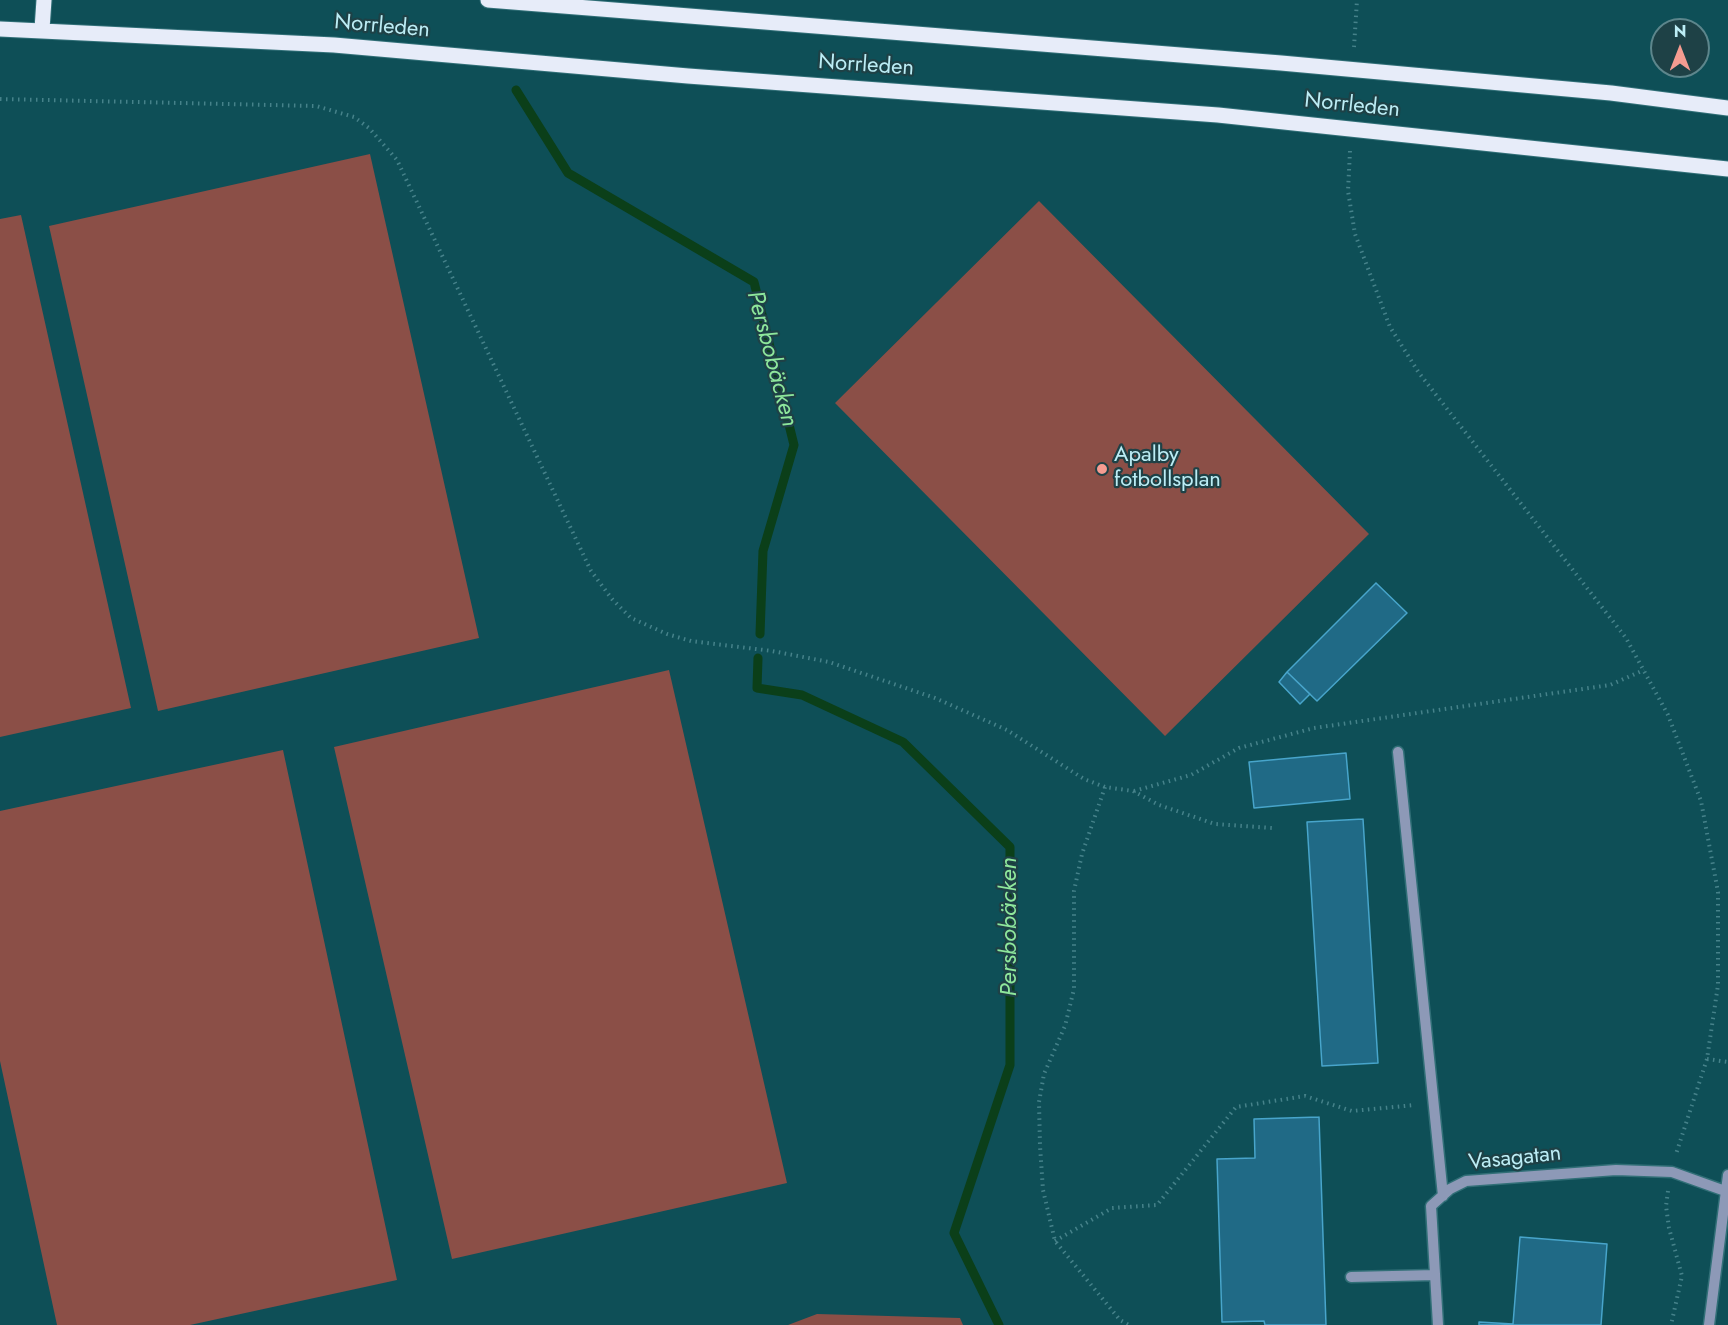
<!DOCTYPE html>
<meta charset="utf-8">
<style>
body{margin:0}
#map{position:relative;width:1728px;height:1325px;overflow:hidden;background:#0e4f57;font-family:Jost,sans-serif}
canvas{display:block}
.north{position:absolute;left:1650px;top:18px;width:60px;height:60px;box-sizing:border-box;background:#1e4146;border:2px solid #5d868c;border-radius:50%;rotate:0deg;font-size:16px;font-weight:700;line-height:24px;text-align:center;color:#bcedf5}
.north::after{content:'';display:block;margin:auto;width:21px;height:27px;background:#f59c91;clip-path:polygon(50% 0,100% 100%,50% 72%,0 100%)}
</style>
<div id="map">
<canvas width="1728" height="1325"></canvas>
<div class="north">N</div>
</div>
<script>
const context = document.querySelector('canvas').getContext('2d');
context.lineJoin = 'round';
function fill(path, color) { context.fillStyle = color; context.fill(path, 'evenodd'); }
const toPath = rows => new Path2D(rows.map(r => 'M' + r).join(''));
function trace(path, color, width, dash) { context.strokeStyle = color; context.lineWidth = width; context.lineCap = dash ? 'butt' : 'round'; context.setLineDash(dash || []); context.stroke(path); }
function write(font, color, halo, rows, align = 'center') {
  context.font = font + ' Jost,sans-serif'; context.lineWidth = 4.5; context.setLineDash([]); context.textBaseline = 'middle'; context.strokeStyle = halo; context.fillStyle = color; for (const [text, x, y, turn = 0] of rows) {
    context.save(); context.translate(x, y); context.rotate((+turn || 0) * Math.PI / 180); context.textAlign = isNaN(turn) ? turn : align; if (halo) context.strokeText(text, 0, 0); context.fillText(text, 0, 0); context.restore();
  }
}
fill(toPath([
 [370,154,479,638,158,711,49,226],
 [1039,201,1369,534,1165,736,835,403],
 [21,215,131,708,0,737,0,219],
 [669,670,787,1183,452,1259,334,747],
 [283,750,397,1280,190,1325,57,1325,0,1061,0,811],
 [817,1314,960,1318,963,1325,788,1325]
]), '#8b4f47');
trace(toPath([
 [516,90,568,173,754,282,794,445,763,551,760,634],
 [758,658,757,688,802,695,903,742,1010,847,1010,1065,954,1233,999,1325]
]), '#0b3f19', 9);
const building = toPath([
 [1376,583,1407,613,1317,701,1287,672,1376,583],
 [1287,672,1310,694,1300,704,1279,682,1287,672],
 [1346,753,1350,799,1254,808,1249,762,1346,753],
 [1363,819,1378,1063,1322,1066,1307,822,1363,819],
 [1319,1117,1326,1325,1265,1325,1264,1321,1222,1322,1217,1159,1255,1158,1254,1119,1319,1117],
 [1520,1237,1607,1244,1601,1325,1479,1325,1479,1322,1513,1324,1520,1237]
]);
fill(building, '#206a86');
trace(building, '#48a5cb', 1.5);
const minor = toPath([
 [1398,752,1443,1196],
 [1351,1277,1435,1275],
 [1438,1325,1431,1206,1450,1189,1466,1181,1616,1170,1672,1172,1728,1192],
 [1709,1325,1728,1175]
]);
const major = toPath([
 [488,0,1281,63,1611,93,1728,108],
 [0,29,334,45,688,76,1218,115,1728,169],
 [42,29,44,0]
]);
trace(minor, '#316f77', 13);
trace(major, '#316f77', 17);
trace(toPath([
 [1354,47,1357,0],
 [0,99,316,106,354,117,369,128,397,160,591,571,612,599,631,618,667,634,691,641,772,651,829,662,935,698,1007,730,1084,779,1105,787,1133,791,1159,805,1215,824,1272,828],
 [1350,151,1348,191,1355,234,1390,327,1419,373,1626,638,1668,715,1701,801,1718,892,1718,985,1707,1059,1676,1154],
 [1105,787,1082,854,1074,891,1074,989,1065,1026,1044,1074,1039,1102,1040,1146,1043,1190,1055,1241,1120,1320,1129,1325],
 [1134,791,1191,775,1239,748,1314,728,1610,685,1644,670],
 [1707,1059,1728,1062],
 [1668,1191,1666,1206,1669,1228,1682,1276,1671,1325],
 [1055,1241,1112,1208,1157,1205,1236,1107,1305,1096,1352,1111,1415,1105]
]), '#46828a', 4, [1.5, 4.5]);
trace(minor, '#8d99b7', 10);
trace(major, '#e7ecf9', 15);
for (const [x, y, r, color] of [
 [1102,469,6,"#f59c91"]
]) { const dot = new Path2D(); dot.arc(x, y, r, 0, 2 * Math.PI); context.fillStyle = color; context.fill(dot); trace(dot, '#1e4146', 2); }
write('22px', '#bcedf5', '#1e4146', [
 ["Norrleden",382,27,5],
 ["Norrleden",866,66,4],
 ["Norrleden",1352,106,6],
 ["Vasagatan",1515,1159,-6]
]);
write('22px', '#bcedf5', '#1e4146', [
 ["Apalby",1114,456],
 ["fotbollsplan",1114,481]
], 'left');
write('italic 24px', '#8ee79c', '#1e4146', [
 ["Persbobäcken",771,359,75],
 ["Persbobäcken",1010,927,-90]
]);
</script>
